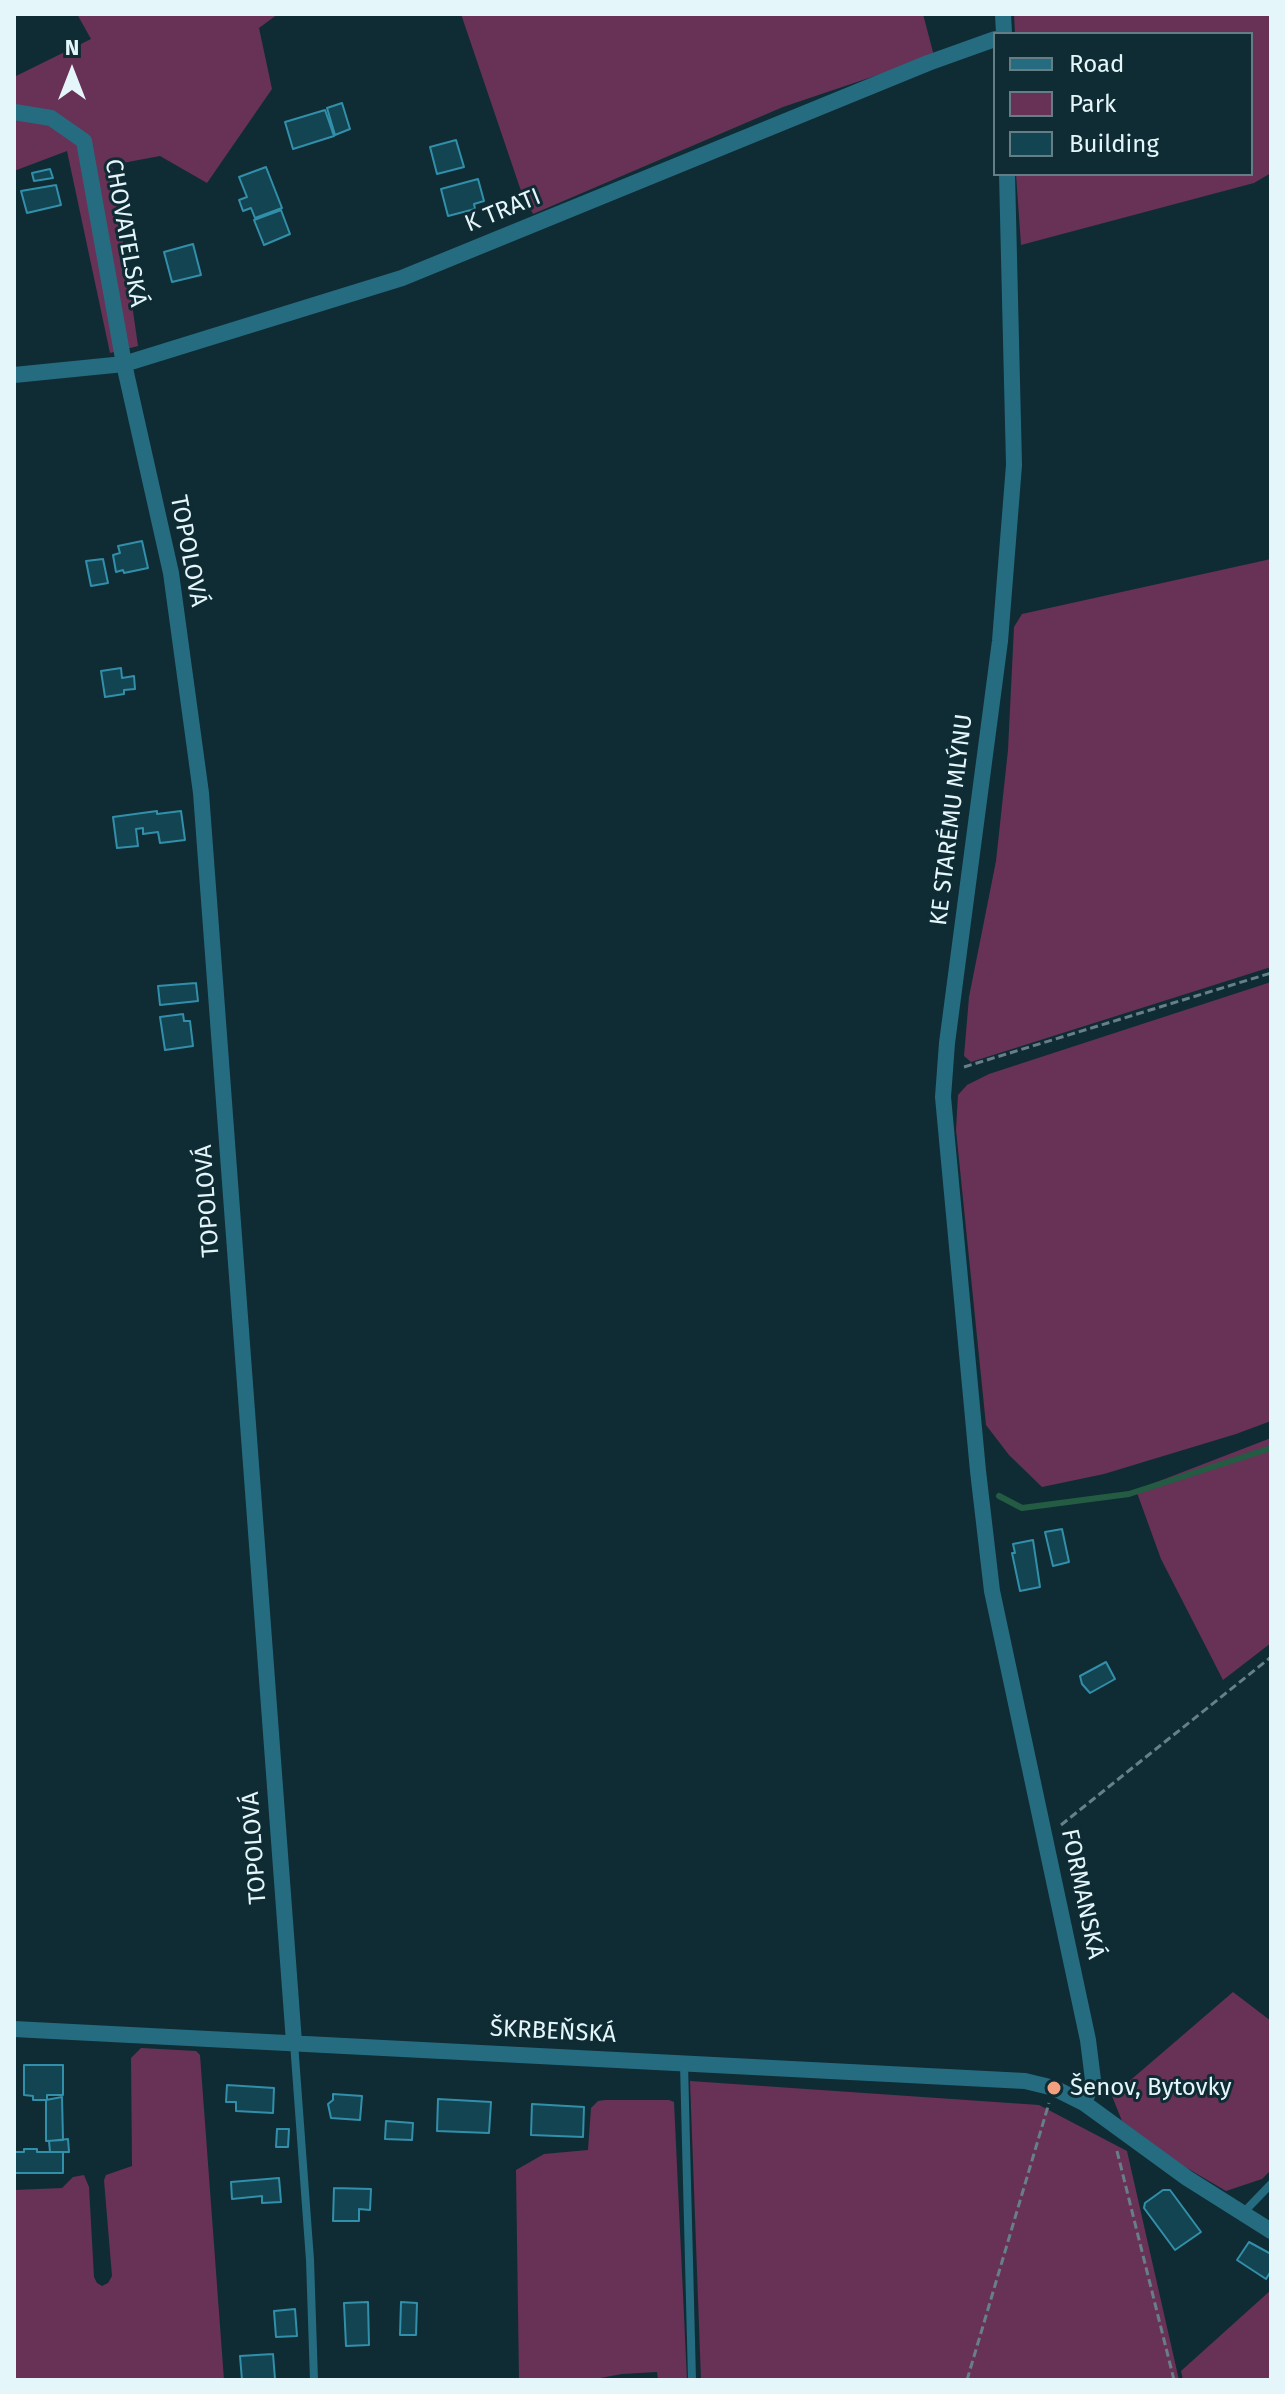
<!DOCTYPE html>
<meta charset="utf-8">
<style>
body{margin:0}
#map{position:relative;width:1285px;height:2394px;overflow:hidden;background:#0f2c34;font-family:"Fira Sans",sans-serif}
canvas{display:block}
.frame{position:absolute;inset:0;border:16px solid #e5f6fb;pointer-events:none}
.legend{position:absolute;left:993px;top:32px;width:260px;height:144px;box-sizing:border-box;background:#0f2c34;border:2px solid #657d84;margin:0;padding:10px 14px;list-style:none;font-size:24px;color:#e5f6fb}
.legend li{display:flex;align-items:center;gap:16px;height:40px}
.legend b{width:40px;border:2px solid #657d84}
.north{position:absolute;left:32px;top:32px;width:80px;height:80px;-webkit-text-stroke:6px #0f2c34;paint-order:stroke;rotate:0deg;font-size:22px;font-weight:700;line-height:32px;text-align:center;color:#e5f6fb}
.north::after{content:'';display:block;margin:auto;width:28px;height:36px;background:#e5f6fb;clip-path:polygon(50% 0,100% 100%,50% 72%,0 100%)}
</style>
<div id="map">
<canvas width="1285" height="2394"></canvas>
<div class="frame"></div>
<ul class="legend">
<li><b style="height:10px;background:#266c80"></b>Road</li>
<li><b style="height:22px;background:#673256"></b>Park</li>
<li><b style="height:22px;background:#134452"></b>Building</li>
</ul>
<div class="north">N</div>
</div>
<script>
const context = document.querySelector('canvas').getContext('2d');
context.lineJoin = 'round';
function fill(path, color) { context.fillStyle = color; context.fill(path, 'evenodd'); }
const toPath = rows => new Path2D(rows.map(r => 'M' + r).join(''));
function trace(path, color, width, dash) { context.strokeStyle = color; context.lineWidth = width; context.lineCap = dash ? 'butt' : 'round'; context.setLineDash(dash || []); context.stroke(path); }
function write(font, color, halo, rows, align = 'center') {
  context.font = font + ' "Fira Sans",sans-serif'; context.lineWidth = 6; context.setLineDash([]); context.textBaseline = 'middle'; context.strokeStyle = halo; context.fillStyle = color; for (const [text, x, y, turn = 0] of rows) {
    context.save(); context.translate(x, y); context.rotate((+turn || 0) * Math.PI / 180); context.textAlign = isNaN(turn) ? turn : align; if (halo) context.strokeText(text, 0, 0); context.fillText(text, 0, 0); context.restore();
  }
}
fill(toPath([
 [77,14,278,14,259,28,272,89,207,183,160,156,112,165,138,346,110,353,67,151,14,171,14,77,91,39],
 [461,14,923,14,934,56,783,107,533,214,520,188],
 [1014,14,1271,14,1271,173,1254,183,1021,245,1016,174,1251,174,1251,34,1015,34],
 [1271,559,1271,967,971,1062,964,1056,969,997,996,861,1008,750,1014,627,1022,614],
 [1271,982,1271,1421,1236,1434,1104,1474,1042,1487,1009,1455,986,1425,956,1130,958,1095,967,1085,989,1074],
 [1271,1438,1271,1643,1223,1680,1161,1559,1136,1490],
 [1233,1992,1271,2021,1271,2170,1262,2179,1226,2191,1180,2164,1122,2121,1110,2091,1119,2090],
 [141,2048,196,2051,200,2055,224,2380,14,2380,14,2190,62,2188,73,2177,84,2175,89,2187,94,2277,97,2283,102,2286,108,2283,112,2276,104,2180,106,2175,132,2166,131,2058],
 [690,2081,1039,2105,1127,2151,1179,2380,701,2380],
 [605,2100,669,2100,674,2102,687,2380,658,2380,657,2372,622,2374,589,2380,519,2380,516,2170,544,2154,588,2150,591,2108,598,2101],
 [1271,2290,1271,2380,1183,2380,1181,2371]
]), '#673256');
trace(toPath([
 [999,1496,1022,1508,1129,1494,1271,1448]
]), '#235c42', 6);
const building = toPath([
 [342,103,350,129,335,135,327,108,342,103],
 [325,110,334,136,293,149,285,122,325,110],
 [456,140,464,167,437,174,430,147,456,140],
 [266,167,282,208,255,218,251,208,243,211,239,200,247,197,239,177,266,167],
 [50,169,53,178,34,181,32,173,50,169],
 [478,179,484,201,474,204,475,209,448,216,441,189,478,179],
 [56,185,61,205,27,213,21,191,56,185],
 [281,210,290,234,264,245,254,220,281,210],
 [193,244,201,275,172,282,164,252,193,244],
 [142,541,148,568,124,573,123,570,116,572,113,555,120,553,118,546,142,541],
 [103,559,108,583,91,586,86,561,103,559],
 [121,668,122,678,134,676,135,689,124,690,124,694,105,697,101,671,121,668],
 [157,811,157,814,181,811,185,840,160,843,158,832,143,834,143,828,136,829,138,846,117,848,113,817,157,811],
 [196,983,198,1001,160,1005,158,986,196,983],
 [183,1014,184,1021,190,1021,193,1046,165,1050,160,1017,183,1014],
 [1062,1529,1069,1562,1053,1566,1045,1532,1062,1529],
 [1033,1540,1040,1587,1020,1591,1012,1553,1015,1553,1013,1544,1033,1540],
 [1106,1662,1115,1679,1090,1693,1082,1684,1080,1676,1106,1662],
 [24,2065,63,2065,63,2095,47,2095,47,2100,33,2100,33,2096,24,2095,24,2065],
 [227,2085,274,2088,273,2113,236,2111,236,2102,226,2102,227,2085],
 [333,2094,362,2096,360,2120,331,2118,328,2104,333,2100,333,2094],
 [62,2097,63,2140,46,2141,46,2100,62,2097],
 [438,2099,491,2102,489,2133,437,2131,438,2099],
 [532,2104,584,2107,583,2137,531,2135,532,2104],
 [386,2121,413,2123,412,2140,385,2139,386,2121],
 [277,2129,289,2129,288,2147,276,2147,277,2129],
 [68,2139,69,2152,50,2152,49,2141,68,2139],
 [24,2149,37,2149,37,2152,63,2152,63,2173,14,2173,14,2152,24,2152,24,2149],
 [279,2178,281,2202,262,2203,262,2196,232,2199,231,2182,279,2178],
 [334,2188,371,2189,370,2210,359,2209,359,2221,333,2221,334,2188],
 [1163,2190,1170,2190,1201,2232,1175,2250,1144,2208,1145,2203,1163,2190],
 [1249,2242,1271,2254,1271,2271,1266,2279,1237,2260,1249,2242],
 [368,2302,369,2345,346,2346,344,2303,368,2302],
 [401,2302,417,2303,416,2335,400,2335,401,2302],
 [295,2309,297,2336,276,2337,274,2311,295,2309],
 [273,2354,275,2379,242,2380,240,2356,273,2354]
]);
fill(building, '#134452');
trace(building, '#328faa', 2);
trace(toPath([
 [964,1067,1271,973],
 [1061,1825,1271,1657],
 [1117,2151,1174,2380],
 [967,2380,1049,2103]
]), '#677f86', 3, [8, 4]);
trace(toPath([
 [294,2043,310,2260,314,2380],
 [684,2064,692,2380],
 [1243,2213,1271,2184]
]), '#266c80', 8);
trace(toPath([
 [1003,14,1004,34],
 [14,112,51,118,84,141,124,364,171,573,201,793,294,2042],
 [1007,174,1014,465,1000,641,947,1043,943,1097,978,1471,992,1591,1088,2040,1093,2080,1084,2103],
 [14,375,124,364,402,278,928,63,995,39],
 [14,2029,1025,2081,1054,2088,1084,2103,1187,2178,1271,2231]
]), '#266c80', 16);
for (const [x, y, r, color] of [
 [1054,2088,8,"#f3a081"]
]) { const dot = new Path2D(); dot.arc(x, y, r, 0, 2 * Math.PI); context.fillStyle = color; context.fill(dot); trace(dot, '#0f2c34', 3); }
write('24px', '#e5f6fb', '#0f2c34', [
 ["K TRATI",503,211,-22],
 ["CHOVATELSKÁ",125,233,80],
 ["TOPOLOVÁ",188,551,79],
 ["KE STARÉMU MLÝNU",952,820,-83],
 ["TOPOLOVÁ",208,1201,-94],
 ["TOPOLOVÁ",255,1848,-94],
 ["FORMANSKÁ",1082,1894,78],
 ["ŠKRBEŇSKÁ",553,2032,3]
]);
write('24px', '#e5f6fb', '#0f2c34', [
 ["Šenov, Bytovky",1070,2088]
], 'left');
</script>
